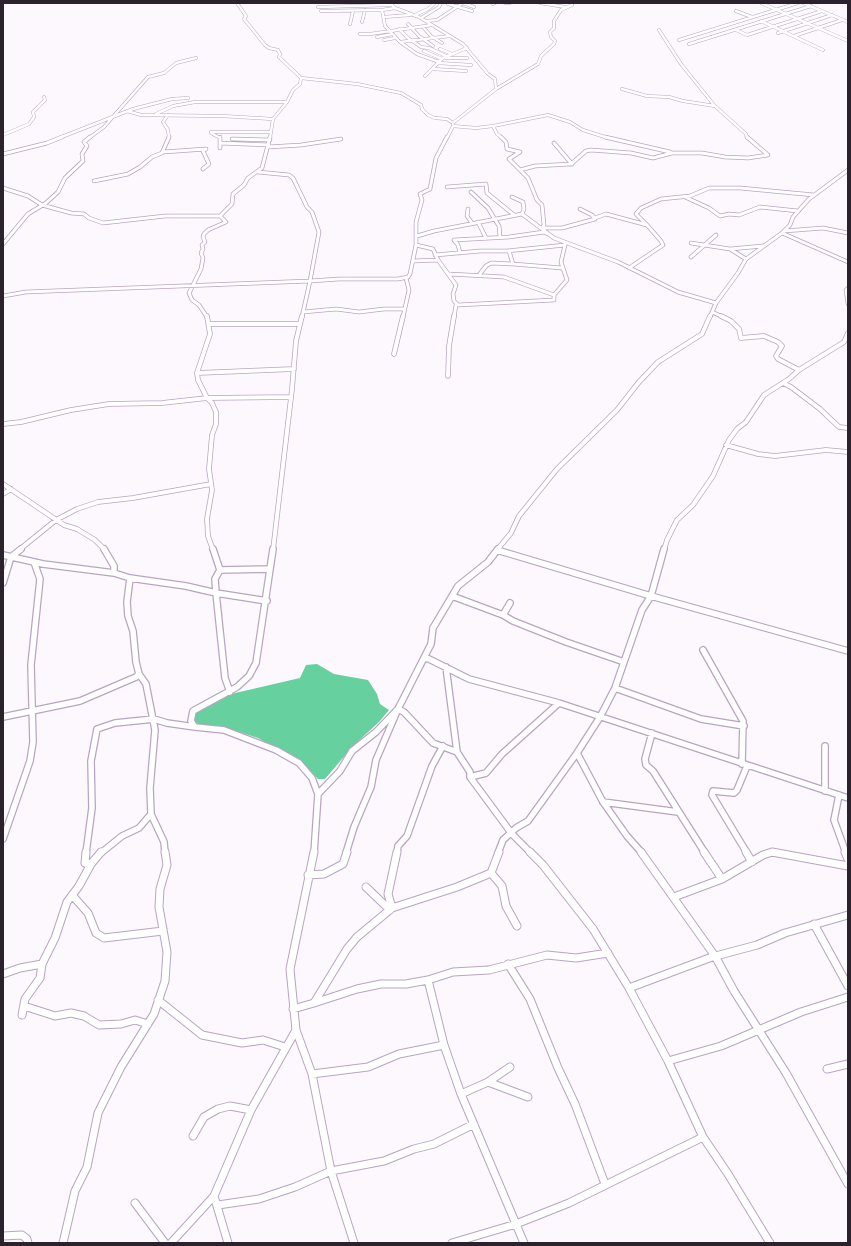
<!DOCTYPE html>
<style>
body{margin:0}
#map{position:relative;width:851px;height:1246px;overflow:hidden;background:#fcf8fe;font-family:Arial,sans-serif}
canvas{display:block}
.frame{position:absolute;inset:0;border:4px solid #2b222e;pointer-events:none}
</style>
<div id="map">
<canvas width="851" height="1246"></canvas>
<div class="frame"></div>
</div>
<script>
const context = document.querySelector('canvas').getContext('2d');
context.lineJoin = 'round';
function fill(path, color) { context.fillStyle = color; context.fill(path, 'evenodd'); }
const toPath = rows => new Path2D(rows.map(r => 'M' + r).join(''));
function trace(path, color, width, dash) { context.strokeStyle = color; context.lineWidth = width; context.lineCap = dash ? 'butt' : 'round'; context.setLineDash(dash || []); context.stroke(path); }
fill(toPath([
 [317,664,334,674,368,680,377,694,380,704,389,710,379,722,353,746,325,779,318,779,310,771,294,759,258,738,233,730,199,725,194,721,194,715,199,710,214,702,231,694,300,678,306,665]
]), '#66d09e');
const minorFar4 = toPath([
 [237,3,246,16,244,19,265,45,269,48,278,50,280,54,279,57,301,78,357,84,401,93,421,105,422,109,428,115,435,118,447,119,453,123,453,126],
 [390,3,395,8,419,17,463,44,488,74,495,79,496,89,453,123],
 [463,3,474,7],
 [505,3,510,3],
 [540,3,565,7],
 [761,3,848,41],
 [803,3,848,22],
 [448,4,472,11],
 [493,4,495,3],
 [318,7,391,5],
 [382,10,385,26,400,42,417,54,439,62],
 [321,11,382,10,395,8],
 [736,11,752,17],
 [415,15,428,9,435,3],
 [384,17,410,15],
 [421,18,439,7,441,3],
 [426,21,437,20,463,3],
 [761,21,823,50],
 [362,22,365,10],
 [350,24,353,11],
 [408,24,419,36,433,46],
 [423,27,431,36,442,43],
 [399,29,408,38,421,47,429,48,446,56],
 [659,30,681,64,714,105],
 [736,30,747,35,822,11],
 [778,33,832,15],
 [360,34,370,34,432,25],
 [794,36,842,20],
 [377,37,392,34],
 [384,40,395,38],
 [679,40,798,3],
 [400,42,450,36],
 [689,44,811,6],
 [440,49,452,54],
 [424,51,442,59],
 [446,58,467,58],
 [438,63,471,65],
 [433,69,466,71],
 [425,76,443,58,467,48],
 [496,89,538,64,541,56,554,44,555,41,551,37,550,32,554,28,554,21,561,10,572,5,572,3],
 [622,89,647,96,669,97,683,101,715,106,746,134,747,138],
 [127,111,141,115,222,116,273,119],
 [156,114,173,106,195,102,287,102],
 [168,115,163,122,168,130,169,138],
 [453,126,476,128,493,126,497,134,502,138],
 [493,126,548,115,570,122,583,130,608,138],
 [211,132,270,132],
 [211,133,220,138],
 [3,135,29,124,34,117,33,112,45,100,44,97],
 [59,138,133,109,172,99,188,98],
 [89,138,104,127,148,77,164,73,176,63,196,58],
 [270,138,273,119,287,102,293,90,300,84,301,78],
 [447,138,453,126]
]);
const minorFar3 = toPath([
 [220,137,220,148],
 [501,137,506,142,507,149,520,152,509,159,528,178,537,200,542,205,544,225,542,228,562,228,595,219,592,215,580,209],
 [605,137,670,152],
 [232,139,270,140],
 [220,143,269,145],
 [554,143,572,164],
 [268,147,301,145,341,139],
 [163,152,206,149,203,151,209,164,203,169],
 [3,154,47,143,62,137],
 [520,170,535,166,571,164,586,151,591,150,631,153,653,158,672,153,702,153,725,157,748,158,768,155,747,137],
 [94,181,128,174,140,167,152,157,162,153,169,137],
 [447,187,486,184,487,193,514,215],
 [3,188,28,196,42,205,71,213,84,214,89,218,103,223,165,216,220,216,226,222,208,230,204,234,203,237,205,242,202,245,203,249,201,253,203,258,201,269,189,293,192,300,199,305,207,317],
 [471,192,488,208,494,218],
 [512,197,523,202,524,209,522,214],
 [685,197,709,208,720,216,729,214,739,215,760,207,798,211],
 [468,209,467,216,472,223],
 [220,216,232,204,233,194,244,185,248,178,262,168,270,137],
 [494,218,499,226,500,237],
 [595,218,606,214,647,225,661,241,663,245,629,268],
 [478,222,486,238],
 [647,225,636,214,641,208,661,199,690,196,709,188,740,188,814,195],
 [784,231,823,228,848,233],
 [782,233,848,262],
 [417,236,434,231,522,214,554,238,618,262,678,292,716,303],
 [691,243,730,249,746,259],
 [3,244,28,214,46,203,58,192,65,178,83,161,82,154,87,146,84,142,90,137],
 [416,245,433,249,438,260,456,285,453,294,454,301,458,305,554,300,554,295,567,280,561,262,565,245],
 [730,249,763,246],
 [460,253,458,245,454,240,509,237,544,232,548,234],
 [435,255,480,251,507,251,565,245,565,243],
 [691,257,716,235],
 [413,261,438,260],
 [513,264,562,268],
 [449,274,504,277,554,295],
 [479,275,486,266,491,263,513,264,509,251],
 [848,288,846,290,848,304],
 [3,296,26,292,310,281,319,232,312,212,307,207,293,178,289,175,258,172],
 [303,312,336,309,359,312,384,309,404,309],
 [712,312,723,317],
 [302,317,310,281,339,279,398,279,408,277,410,274,416,245,416,222,422,200,420,194,430,189,436,158,447,137],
 [403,317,409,290,406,278],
 [454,317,456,305],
 [710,317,716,303,738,273,746,259,782,233,790,225,793,217,809,199,848,170]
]);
const minorFar2 = toPath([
 [207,316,210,334,197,373,198,380,207,398,291,397],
 [721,316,731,321,739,329,741,338,764,336,778,342,782,346,776,356,778,359,799,370],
 [209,324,300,324],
 [394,354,403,316],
 [197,373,294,369],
 [448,376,449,346,454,316],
 [783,383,791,387,820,409,839,427,848,428],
 [3,424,21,422,71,410,109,404,162,403,207,398,212,403,216,412,216,424,212,435,209,469,212,490,207,519,208,536,213,550],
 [726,445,758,454,775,456,826,450,848,452],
 [3,484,64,525,77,529,95,540,105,550],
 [3,494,11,489],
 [19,550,56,520,77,509,98,502,133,498,211,484],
 [273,550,292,389,296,341,302,316],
 [497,550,511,533,519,516,557,469,617,410,639,382,658,362,702,334,710,316],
 [664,550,667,540,677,520,693,505,713,476,729,440,737,429,746,422,764,395,789,379,799,370,844,342,848,333]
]);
const minorFar1 = toPath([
 [104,549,114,566,114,573,130,578,127,602,128,616,133,631,136,662,139,674,146,684,155,730,150,788,151,814,164,842,165,853],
 [213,549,220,570,270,569],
 [273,549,256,663,249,676,237,687,193,711,191,721,195,727,224,730,276,750,299,763,312,778,318,794,314,853],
 [497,550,651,596,848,651],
 [3,555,43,564,114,573],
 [220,570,215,579,216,593,225,678,230,692],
 [130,578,186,586,216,593,267,601],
 [3,583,11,557,21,549],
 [452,596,503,615],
 [510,603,503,615,513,621,566,642,624,662],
 [703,650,743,721,742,764],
 [424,658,429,659,469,679,559,703],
 [446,667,457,752],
 [615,688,701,719,744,726],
 [3,717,80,701,136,677,139,674],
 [652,733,645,759,646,765,653,771,705,853],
 [825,746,825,791],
 [577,753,603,802,627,836,642,853],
 [470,777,486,773,502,754,559,703,848,798],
 [318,794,340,771,352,751,376,732,398,709,431,644,433,628,458,586,488,562,498,549],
 [839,795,834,820,846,853],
 [603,802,678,812],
 [3,839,30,761,33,742,31,665,40,579,34,562],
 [86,853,92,808,91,761,97,729,115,723,154,719,167,723,195,727],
 [101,853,122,836,139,828,151,814],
 [346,853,354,827,371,787,376,760,398,709,404,712,433,743,457,752,470,772,470,777,512,834,531,853],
 [397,853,398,846,407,836,432,766,443,746],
 [498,853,503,840,516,828,528,821,577,753,600,717,615,688,642,610,651,596,664,549],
 [747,853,712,795,713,791,734,793,737,790,747,766],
 [770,853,777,853]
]);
const minor = toPath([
 [86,852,85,863,91,864],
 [530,852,543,865,593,929,629,988,668,1061,703,1137,728,1174,770,1243],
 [641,852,715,956,734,991,786,1073,848,1184],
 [704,852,722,879],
 [746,852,752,862],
 [845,852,848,859],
 [491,873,502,886,506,906,517,926],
 [308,875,324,874,343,864,347,852],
 [366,887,390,910],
 [72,895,88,913,96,933,104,938,163,931],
 [674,897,722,879,763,855,772,852,848,866],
 [392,908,388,894,397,852],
 [814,924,848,986],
 [508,964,530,999,558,1068,575,1104,605,1184],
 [3,974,20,968,42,964],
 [629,988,712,957,757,945,785,933,848,915],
 [158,1000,202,1035,242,1043,263,1040,285,1047],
 [314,1003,357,989,381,984,406,984,428,980],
 [24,1006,55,1016,71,1013,84,1016,99,1025,121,1024,135,1020,148,1024],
 [293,1009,314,1003,347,949,357,937,392,908,457,887,491,873,499,852],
 [22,1015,25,999,40,978,42,964,55,938,67,902,79,886,91,864,101,852],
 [296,1030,312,1074,331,1171,354,1243],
 [668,1061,721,1046,801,1012,848,997],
 [827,1069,848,1064],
 [312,1074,368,1067,399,1054,444,1045],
 [488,1082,510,1067],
 [461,1094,488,1082,528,1097],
 [193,1136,204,1117,218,1109,230,1106,251,1110],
 [214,1196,228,1243],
 [135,1203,165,1243],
 [218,1205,259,1199,295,1187,331,1171,384,1161,414,1149,434,1144,474,1124],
 [3,1236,22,1235,27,1239,28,1243],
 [63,1243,75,1191,87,1167,98,1113,121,1067,154,1014,165,981,167,952,159,907,160,889,167,865,165,852],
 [171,1243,214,1196,251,1110,296,1030,290,969,314,852],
 [452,1243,516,1224,569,1203,703,1137],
 [524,1243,461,1094,444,1045,428,980,453,972,489,970,547,955,576,958,608,953]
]);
trace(minorFar4, '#b9a4c3', 3.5);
trace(minorFar3, '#b9a4c3', 4.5);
trace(minorFar2, '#b9a4c3', 5.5);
trace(minorFar1, '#b9a4c3', 8);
trace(minor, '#b9a4c3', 9);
trace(minorFar4, '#fff', 2.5);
trace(minorFar3, '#fff', 3);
trace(minorFar2, '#fff', 4);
trace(minorFar1, '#fff', 5.5);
trace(minor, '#fff', 7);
</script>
